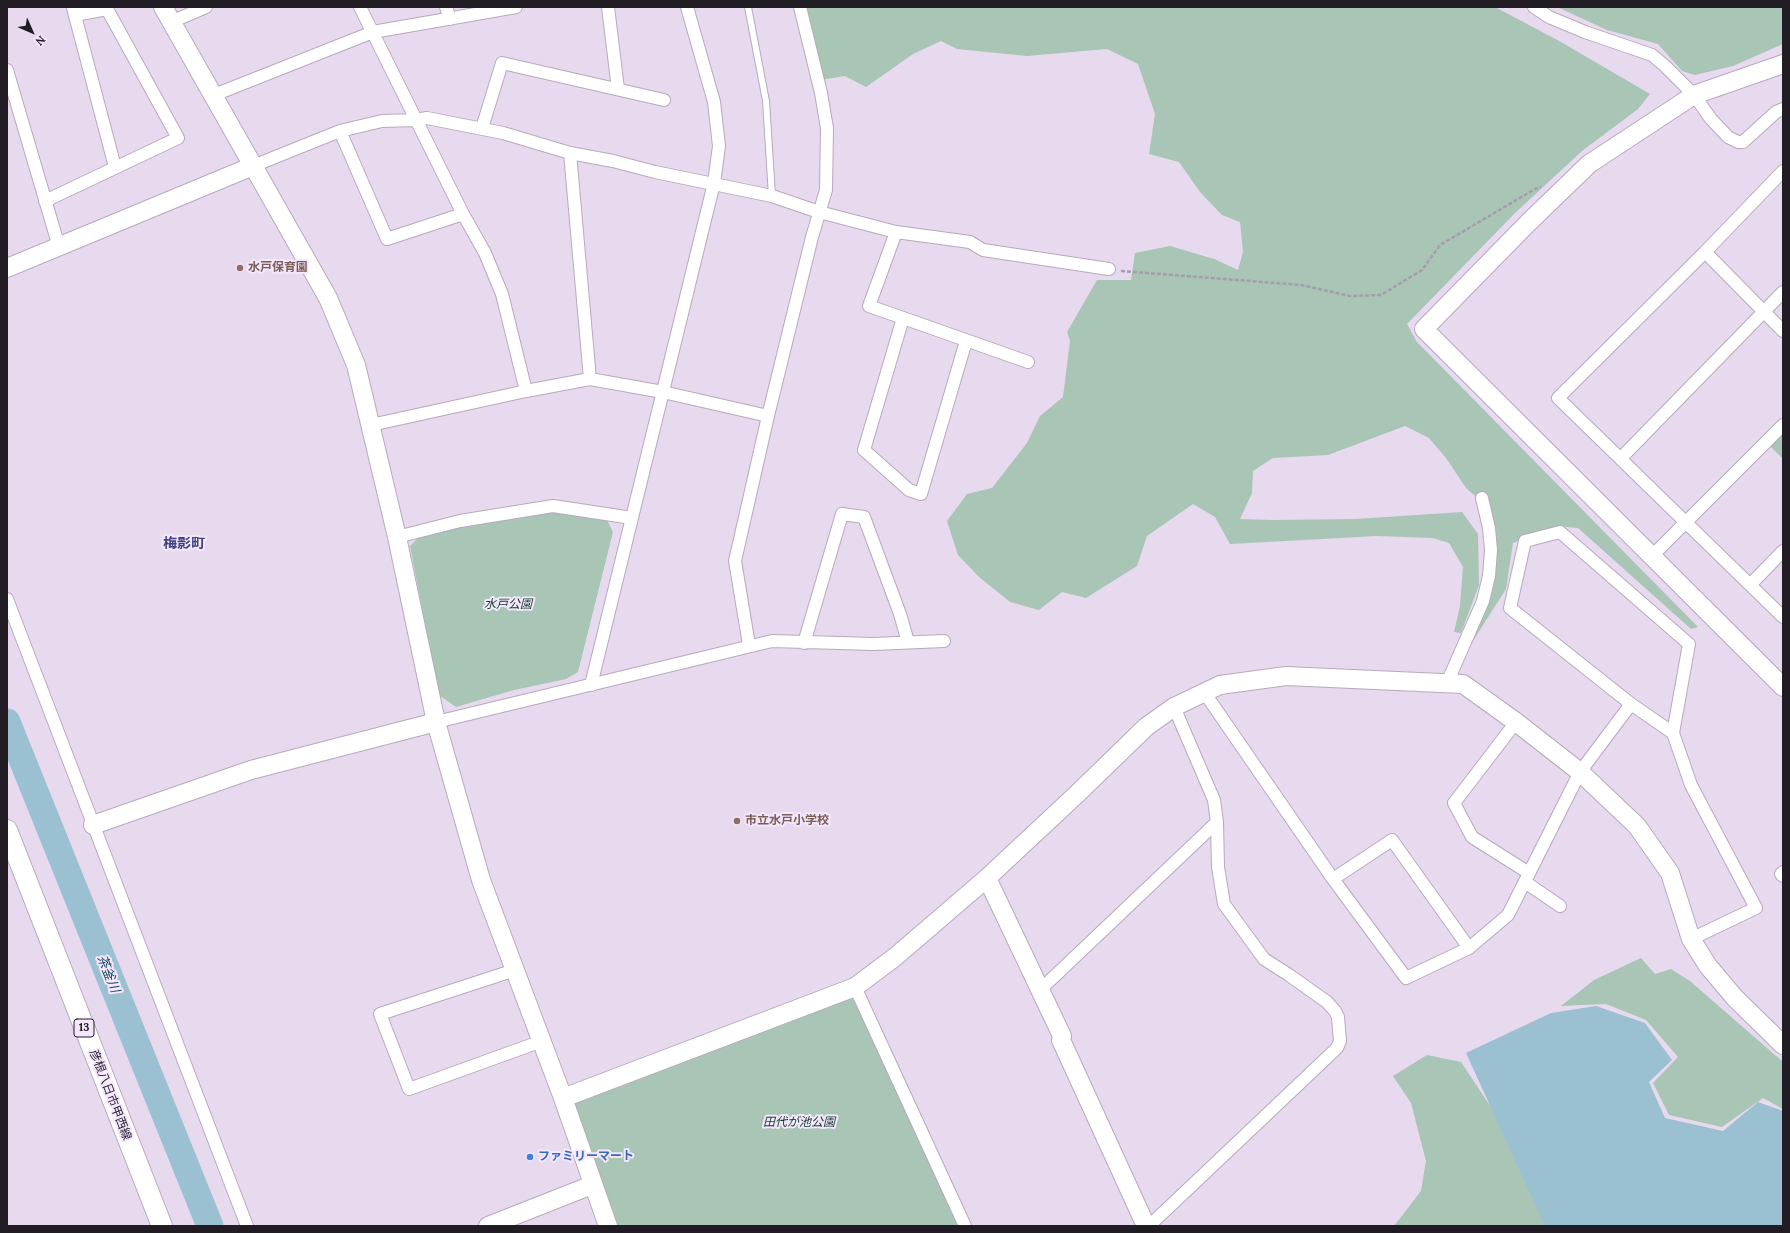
<!DOCTYPE html>
<meta charset="utf-8">
<style>
body{margin:0}
#map{position:relative;width:1790px;height:1233px;overflow:hidden;background:#e7d9ee;font-family:Lora,serif}
canvas{display:block}
.frame{position:absolute;inset:0;border:8px solid #211c24;pointer-events:none}
.north{position:absolute;left:12px;top:12px;width:40px;height:40px;-webkit-text-stroke:3px #f4e6fc;paint-order:stroke;rotate:135deg;font-size:11px;font-weight:700;line-height:16px;text-align:center;color:#211c24}
.north::after{content:'';display:block;margin:auto;width:14px;height:18px;background:#211c24;clip-path:polygon(50% 0,100% 100%,50% 72%,0 100%)}
</style>
<div id="map">
<canvas width="1790" height="1233"></canvas>
<div class="frame"></div>
<div class="north">N</div>
</div>
<script>
const context = document.querySelector('canvas').getContext('2d');
context.lineJoin = 'round';
function fill(path, color) { context.fillStyle = color; context.fill(path, 'evenodd'); }
const toPath = rows => new Path2D(rows.map(r => 'M' + r).join(''));
function trace(path, color, width, dash) { context.strokeStyle = color; context.lineWidth = width; context.lineCap = dash ? 'butt' : 'round'; context.setLineDash(dash || []); context.stroke(path); }
function write(font, color, halo, rows, align = 'center') {
  context.font = font + ' Lora,"Noto Sans JP",serif'; context.lineWidth = 4; context.setLineDash([]); context.textBaseline = 'middle'; context.strokeStyle = halo; context.fillStyle = color; for (const [text, x, y, turn = 0] of rows) {
    context.save(); context.translate(x, y); context.rotate((+turn || 0) * Math.PI / 180); context.textAlign = isNaN(turn) ? turn : align; if (halo) context.strokeText(text, 0, 0); context.fillText(text, 0, 0); context.restore();
  }
}
fill(toPath([
 [798,7,1495,7,1561,42,1650,94,1638,109,1582,151,1516,212,1407,324,1417,342,1698,627,1691,629,1578,528,1556,526,1513,543,1506,589,1471,644,1472,638,1493,590,1497,543,1489,508,1466,488,1446,458,1429,438,1405,426,1328,455,1273,458,1253,471,1252,493,1240,519,1273,520,1356,519,1462,512,1478,534,1479,585,1461,633,1454,632,1460,606,1463,567,1449,543,1433,538,1377,536,1230,544,1215,517,1193,504,1147,536,1137,566,1086,598,1062,592,1039,610,1010,602,979,577,958,555,947,521,967,494,992,488,1027,443,1040,416,1063,397,1070,341,1067,332,1097,280,1131,280,1135,253,1170,246,1214,259,1238,270,1243,252,1240,222,1222,215,1200,192,1179,162,1149,154,1155,114,1138,64,1107,49,1027,56,957,49,941,41,913,54,866,87,845,76,814,81],
 [1557,7,1783,7,1783,44,1733,66,1695,75,1682,71,1658,44,1607,30],
 [1783,425,1783,459,1766,442],
 [552,512,575,514,607,520,613,532,578,672,566,679,514,690,456,707,439,695,410,546,418,538,461,527],
 [1641,958,1655,974,1671,969,1690,981,1783,1062,1783,1109,1763,1098,1722,1127,1669,1115,1653,1083,1678,1057,1646,1020,1606,1004,1561,1006,1594,980],
 [853,992,958,1226,616,1226,569,1101],
 [1427,1055,1461,1062,1560,1211,1562,1226,1394,1226,1421,1191,1426,1161,1411,1103,1393,1076]
]), '#a9c5b5');
fill(toPath([
 [1596,1006,1645,1023,1672,1060,1649,1082,1665,1118,1723,1131,1758,1102,1783,1111,1783,1226,1545,1226,1466,1053,1551,1013]
]), '#9bc0d1');
trace(toPath([
 [7,722,210,1226]
]), '#9bc0d1', 27);
const lane = toPath([
 [748,7,766,101,772,196]
]);
const street = toPath([
 [360,7,463,214,485,253,502,294,526,391],
 [446,7,450,19],
 [608,7,618,89],
 [1534,7,1549,17,1585,32,1652,55,1665,66,1694,95,1711,119,1728,137,1738,142,1743,142,1776,112,1783,109],
 [73,8,115,167],
 [171,22,206,7],
 [7,70,59,247],
 [214,95,373,32,516,7],
 [482,128,502,63,664,100],
 [340,131,387,239,463,214],
 [570,153,590,379],
 [253,166,340,131,382,121,416,120,427,118,503,133,570,153,613,161,655,172,772,196,819,212,896,232,970,242,983,250,1109,269],
 [1783,171,1705,252,1558,398,1783,617],
 [45,201,178,138,107,9,75,15],
 [896,232,869,306,1028,362],
 [1705,252,1783,331],
 [903,318,864,450,909,490,921,494,966,341],
 [371,425,526,391,590,379,663,392,768,416],
 [1621,458,1783,292],
 [397,537,460,521,553,506,632,518],
 [1652,556,1783,425],
 [1750,585,1783,551],
 [7,599,247,1226],
 [804,643,842,514,864,517,900,614,908,642],
 [749,645,735,561,768,416,812,237,826,190,827,128,821,93,800,7],
 [1447,683,1483,601,1489,576,1491,550,1489,528,1482,498],
 [591,685,714,183,719,146,714,102,687,7],
 [1204,692,1333,879,1406,978,1469,948,1508,915,1580,772,1631,704],
 [436,722,772,641,873,644,944,641],
 [1516,722,1454,803,1472,837,1529,873],
 [1673,733,1631,704,1510,608,1525,541,1560,532,1689,644,1673,733,1691,785,1756,908,1691,939],
 [1783,872,1781,874,1783,876],
 [1333,879,1392,840,1469,948],
 [1525,882,1560,906],
 [515,970,380,1014,409,1089,542,1041],
 [855,987,965,1226],
 [1040,990,1217,822],
 [1149,1226,1337,1048,1340,1041,1338,1017,1335,1011,1327,1002,1289,975,1264,959,1224,904,1218,867,1217,822,1214,800,1174,707]
]);
const secondary = toPath([
 [163,7,328,298,356,365,397,537,436,722,481,880,563,1098,608,1226],
 [1783,64,1694,95,1589,164,1528,223,1424,329,1783,687],
 [7,268,253,166],
 [93,825,251,770,436,722],
 [987,878,1062,1036,1061,1040,1146,1226],
 [563,1098,855,987,895,957,987,878,1077,794,1146,727,1174,707,1220,685,1286,676,1463,684,1516,722,1580,772,1637,826,1670,873,1691,939,1708,966,1735,998,1783,1045],
 [488,1226,592,1185]
]);
const primary = toPath([
 [7,830,162,1226]
]);
trace(lane, '#b7a9be', 8);
trace(street, '#b7a9be', 14);
trace(secondary, '#b7a9be', 20);
trace(primary, '#b7a9be', 22);
trace(toPath([
 [1121,271,1301,285,1350,296,1381,295,1422,270,1440,245,1535,189,1541,187]
]), '#a79cad', 2.5, [4, 2]);
trace(lane, '#fff', 6);
trace(street, '#fff', 12);
trace(secondary, '#fff', 18);
trace(primary, '#fff', 20);
for (const [x, y, r, color] of [
 [240,268,4,"#8d6e63"],
 [737,821,4,"#8d6e63"],
 [530,1157,4,"#3f7fe0"]
]) { const dot = new Path2D(); dot.arc(x, y, r, 0, 2 * Math.PI); context.fillStyle = color; context.fill(dot); trace(dot, '#f4e6fc', 1.5); }
for (const [x, y, w] of [
 [84,1028,20]
]) { const box = new Path2D(); box.roundRect(x - w / 2, y - 9, w, 18, 3); context.fillStyle = '#f4e6fc'; context.fill(box); trace(box, '#211c24', 1); }
write('bold 11px', '#211c24', null, [
 ["13",84,1028]
]);
write('bold 12px', '#785e54', '#f4e6fc', [
 ["水戸保育園",248,268],
 ["市立水戸小学校",745,821]
], 'left');
write('italic 12px', '#0e3b26', '#f4e6fc', [
 ["水戸公園",508,605],
 ["田代が池公園",799,1123]
]);
write('12px', '#211c24', '#f4e6fc', [
 ["彦根八日市甲西線",110,1095,69]
]);
write('bold 12px', '#366cbe', '#f4e6fc', [
 ["ファミリーマート",538,1157]
], 'left');
write('italic 13px', '#17485c', '#f4e6fc', [
 ["茶釜川",108,974,68]
]);
write('bold 14px', '#3f427f', '#f4e6fc', [
 ["梅影町",184,544]
]);
</script>
